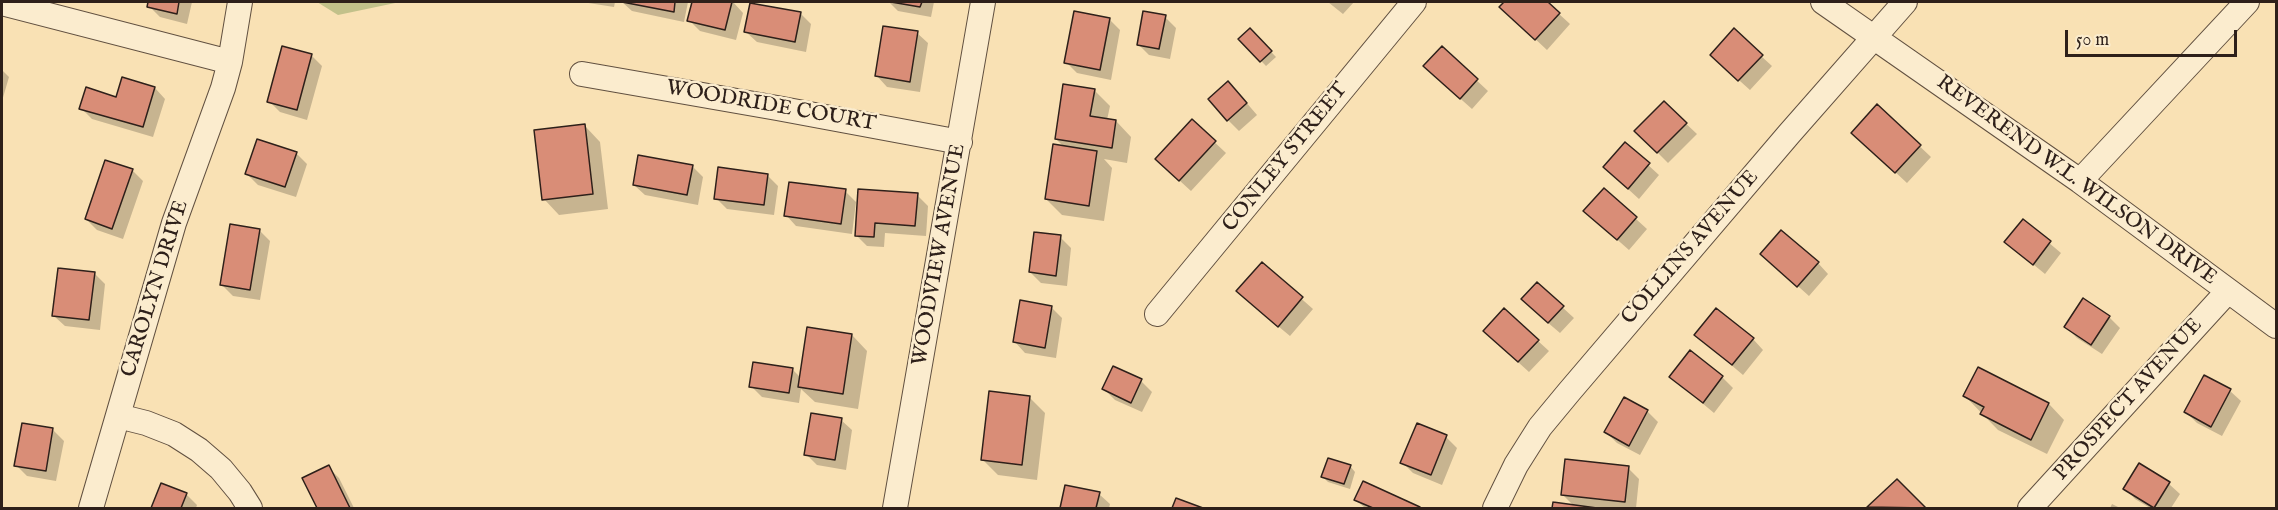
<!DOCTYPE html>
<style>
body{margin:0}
#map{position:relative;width:2278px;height:510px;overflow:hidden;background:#f9e1b4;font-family:"IM FELL English",serif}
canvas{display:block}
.frame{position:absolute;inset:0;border:3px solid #2e201a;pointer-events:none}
.scale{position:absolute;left:2065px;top:30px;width:172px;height:27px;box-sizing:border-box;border:3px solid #2e201a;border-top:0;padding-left:8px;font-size:18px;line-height:21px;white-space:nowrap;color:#2e201a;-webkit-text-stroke:4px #fbecce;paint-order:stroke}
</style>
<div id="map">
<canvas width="2278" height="510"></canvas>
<div class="frame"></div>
<div class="scale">50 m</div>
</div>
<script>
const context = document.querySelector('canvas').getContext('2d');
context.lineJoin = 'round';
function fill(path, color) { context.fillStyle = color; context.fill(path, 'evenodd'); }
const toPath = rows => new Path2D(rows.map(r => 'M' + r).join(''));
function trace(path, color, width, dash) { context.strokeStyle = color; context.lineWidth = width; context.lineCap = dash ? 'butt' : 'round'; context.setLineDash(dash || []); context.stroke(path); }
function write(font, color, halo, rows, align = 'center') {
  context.font = font + ' "IM FELL English",serif'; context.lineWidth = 5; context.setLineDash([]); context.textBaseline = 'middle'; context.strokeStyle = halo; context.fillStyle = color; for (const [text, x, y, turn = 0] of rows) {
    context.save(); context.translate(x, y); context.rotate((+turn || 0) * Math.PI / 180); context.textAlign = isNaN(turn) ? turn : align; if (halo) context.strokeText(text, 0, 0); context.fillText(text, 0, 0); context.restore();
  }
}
fill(toPath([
 [317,2,400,2,338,15]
]), '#c2c18a');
fill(toPath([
 [150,2,192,2,187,24,160,17,149,6],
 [582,2,615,2,614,7],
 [622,2,688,2,684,22,632,11],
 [693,2,733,2,743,13,736,40,700,31,689,20],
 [889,2,934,2,931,17,898,11],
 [1328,2,1354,2,1343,14],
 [1506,2,1546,2,1570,24,1547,50,1501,7],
 [800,13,811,24,806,52,757,42,746,32],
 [1165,17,1176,28,1170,59,1149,55,1138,44],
 [1109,19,1120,30,1111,80,1077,73,1066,62],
 [1250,30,1276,57,1266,66,1240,39],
 [917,33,928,43,920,92,887,87,877,76],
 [1442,48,1488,91,1472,109,1436,77],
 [311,55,322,66,307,120,280,112,269,101],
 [1761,56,1772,66,1750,90,1722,65],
 [2,70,9,77,2,101],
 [155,88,165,99,153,137,92,119,81,108],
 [1094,90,1110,106,1107,120,1116,121,1131,137,1127,163,1104,159,1112,168,1104,221,1062,215,1046,199,1064,147,1056,139],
 [1239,94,1257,115,1239,131,1228,120],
 [1664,103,1697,134,1668,163,1636,131],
 [1877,106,1931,157,1907,183,1864,143],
 [1192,121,1226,153,1191,191,1168,170],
 [585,126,600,142,608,209,559,215,544,199],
 [1625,144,1659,175,1639,199,1616,178],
 [296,153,307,164,296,197,258,185,247,174],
 [692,166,703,177,698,205,645,195,634,185],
 [132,170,143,181,123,239,97,230,86,219],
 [767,175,778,186,774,215,727,209,716,198],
 [1604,190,1647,229,1629,250,1596,221],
 [845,191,856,202,852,234,796,226,786,215],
 [917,195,928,206,926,236,885,233,884,247,867,246,856,235],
 [2023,221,2061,253,2045,274,2006,242],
 [259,230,270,241,260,300,233,296,222,285],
 [1060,237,1071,248,1067,286,1041,283,1030,272],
 [1762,254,1818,263,1828,274,1809,296],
 [1262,264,1313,309,1290,336,1249,302],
 [94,273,105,284,100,330,65,326,54,316],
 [1537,284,1574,318,1560,333,1533,310],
 [1051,307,1062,318,1056,358,1025,353,1015,342],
 [2109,317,2120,328,2102,354,2077,338,2066,327],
 [852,335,867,351,858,409,815,402,801,389,799,403,762,397,751,386,792,369,801,378],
 [1696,335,1753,339,1763,350,1743,375],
 [1538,341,1549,351,1529,372,1496,342],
 [1978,369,2049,404,2064,420,2047,454,1998,430,1965,396],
 [1671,377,1722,377,1733,388,1714,413],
 [1141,381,1152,392,1142,412,1115,400,1104,389],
 [2230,391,2241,401,2222,436,2197,423,2186,412],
 [1029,397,1045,413,1037,480,998,475,983,460],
 [1624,399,1647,411,1658,422,1640,455,1617,443,1606,432],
 [841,420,852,430,846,470,817,465,806,454],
 [53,430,64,441,56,481,27,476,16,465],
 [1446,437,1457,448,1442,485,1413,473,1402,462],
 [2140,465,2169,484,2180,494,2171,508,2150,508,2135,499,2125,488],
 [1350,466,1355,472,1350,489,1328,482,1323,477],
 [328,467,339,478,354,508,319,508,304,479],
 [1628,468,1639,479,1636,508,1554,508,1554,504,1575,507,1563,495],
 [1897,481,1924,508,1870,508,1869,507],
 [1364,483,1420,508,1365,508,1356,500],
 [162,485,186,494,197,505,196,508,153,508],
 [1066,486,1099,494,1110,504,1109,508,1061,508],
 [2112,504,2120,508,2110,508]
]), '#0003');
const building = toPath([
 [148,2,179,2,177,14,147,7,148,2],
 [622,2,675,2,674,12,622,2],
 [692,2,732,2,725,30,687,21,692,2],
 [891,2,922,2,920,7,891,2],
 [1504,2,1548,2,1560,13,1535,40,1499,7,1504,2],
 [750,3,801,12,795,42,744,32,750,3],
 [1074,11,1110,18,1100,70,1064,63,1074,11],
 [1143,11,1166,15,1159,49,1137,45,1143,11],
 [883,26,918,31,910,82,875,76,883,26],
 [1250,28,1272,51,1260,62,1238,39,1250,28],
 [1734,28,1763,55,1738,81,1710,55,1734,28],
 [282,46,312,54,297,110,267,102,282,46],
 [1442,46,1478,79,1460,99,1423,66,1442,46],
 [122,77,155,87,143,127,79,109,86,87,116,97,122,77],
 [1228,81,1247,103,1227,121,1208,99,1228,81],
 [1063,84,1095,89,1090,116,1116,120,1112,148,1055,139,1063,84],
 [1664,101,1687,123,1657,153,1634,131,1664,101],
 [1877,104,1921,145,1895,173,1851,133,1877,104],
 [1192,119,1216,141,1179,181,1155,159,1192,119],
 [585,124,593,194,542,200,534,130,585,124],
 [257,139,297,152,285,187,245,174,257,139],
 [1625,142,1650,163,1628,189,1603,167,1625,142],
 [1053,144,1097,151,1089,206,1045,199,1053,144],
 [638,155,693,165,687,195,633,185,638,155],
 [105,160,133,169,112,229,85,219,105,160],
 [718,167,768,174,764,205,714,199,718,167],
 [789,182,846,189,841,224,784,216,789,182],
 [1604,188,1637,217,1617,240,1583,211,1604,188],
 [858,189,918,193,915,226,875,223,874,237,855,236,858,189],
 [2023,219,2051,241,2033,265,2004,242,2023,219],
 [230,224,260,229,250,290,220,285,230,224],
 [1781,230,1819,262,1797,287,1760,254,1781,230],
 [1034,232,1061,235,1056,276,1029,272,1034,232],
 [1262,262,1303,297,1278,327,1236,291,1262,262],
 [58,268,95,272,89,320,52,316,58,268],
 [1537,282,1564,306,1548,323,1521,299,1537,282],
 [2083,298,2110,316,2091,345,2064,327,2083,298],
 [1020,300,1052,306,1045,348,1013,342,1020,300],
 [1504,308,1539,340,1518,362,1483,331,1504,308],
 [1716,308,1754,338,1732,365,1694,335,1716,308],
 [807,327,852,334,843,394,798,387,807,327],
 [1690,350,1723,376,1703,403,1669,377,1690,350],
 [753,362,793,368,789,393,749,387,753,362],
 [1113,366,1142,379,1131,403,1102,389,1113,366],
 [1978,367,2049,403,2031,440,1980,414,1984,407,1963,396,1978,367],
 [2204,375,2231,389,2211,427,2184,412,2204,375],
 [989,391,1030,396,1022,465,981,460,989,391],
 [1624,397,1648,410,1629,446,1604,432,1624,397],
 [811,413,842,418,835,460,804,455,811,413],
 [22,423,53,428,46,471,14,466,22,423],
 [1417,423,1447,435,1431,475,1400,463,1417,423],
 [1328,458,1351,465,1344,484,1321,477,1328,458],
 [1565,459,1629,466,1625,502,1561,495,1565,459],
 [2139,463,2170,482,2154,508,2123,489,2139,463],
 [329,465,350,508,317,508,302,478,329,465],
 [1897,479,1926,508,1867,507,1897,479],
 [1363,481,1420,507,1419,508,1373,508,1354,500,1363,481],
 [161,483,187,493,181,508,151,508,161,483],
 [1065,485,1100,492,1096,508,1060,508,1065,485],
 [1176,498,1203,508,1172,508,1176,498],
 [1553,502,1597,508,1552,508,1553,502]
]);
fill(building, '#d98d77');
trace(building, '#2e201a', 1.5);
const minor = toPath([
 [1823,2,2080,181,2276,326],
 [2,3,230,62],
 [582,74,777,108,960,142],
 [2080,181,2247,2],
 [1157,314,1414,2],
 [118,416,146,423,174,434,199,450,221,469,240,492,250,508],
 [91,508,174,223,223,88,230,62,240,2],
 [895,508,983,2],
 [1495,508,1516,465,1540,427,1569,392,1789,134,1905,2],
 [2030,508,2228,291]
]);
trace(minor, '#615040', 26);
trace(minor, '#fbecce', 24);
write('21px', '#2e201a', '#fbecce', [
 ["WOODRIDE COURT",771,107,10],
 ["CONLEY STREET",1286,158,-51],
 ["REVEREND W.L. WILSON DRIVE",2076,181,36],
 ["COLLINS AVENUE",1691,248,-49],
 ["WOODVIEW AVENUE",940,255,-80],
 ["CAROLYN DRIVE",156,289,-73],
 ["PROSPECT AVENUE",2129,400,-48]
]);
</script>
